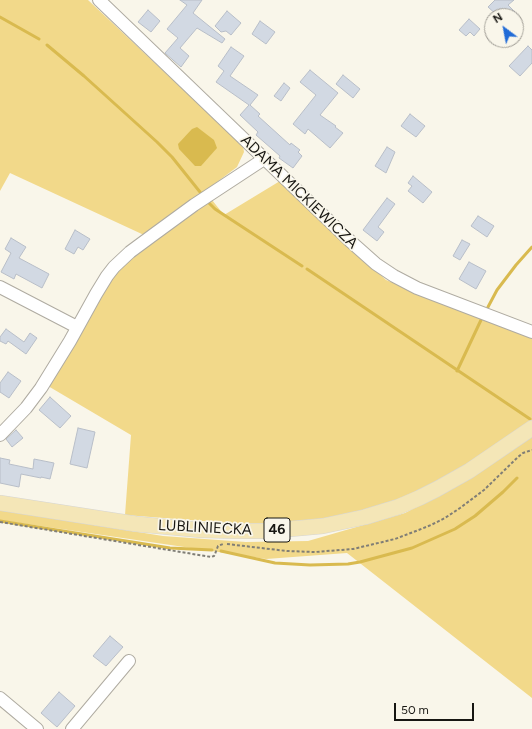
<!DOCTYPE html>
<style>
body{margin:0}
#map{position:relative;width:532px;height:729px;overflow:hidden;background:#f9f6ea;font-family:Figtree,sans-serif}
canvas{display:block}
.north{position:absolute;left:484px;top:8px;width:40px;height:40px;box-sizing:border-box;background:#f9f6ea;border:1px solid #9f9c94;border-radius:50%;rotate:328deg;font-size:11px;font-weight:700;line-height:16px;text-align:center;color:#171612}
.north::after{content:'';display:block;margin:auto;width:14px;height:18px;background:#226cd7;clip-path:polygon(50% 0,100% 100%,50% 72%,0 100%)}
.scale{position:absolute;left:394px;top:703px;width:80px;height:18px;box-sizing:border-box;border:2px solid #171612;border-top:0;padding-left:5px;font-size:12px;line-height:14px;white-space:nowrap;color:#171612;-webkit-text-stroke:3px #f9f6ea;paint-order:stroke}
</style>
<div id="map">
<canvas width="532" height="729"></canvas>
<div class="north">N</div>
<div class="scale">50 m</div>
</div>
<script>
const context = document.querySelector('canvas').getContext('2d');
context.lineJoin = 'round';
function fill(path, color) { context.fillStyle = color; context.fill(path, 'evenodd'); }
const toPath = rows => new Path2D(rows.map(r => 'M' + r).join(''));
function trace(path, color, width, dash) { context.strokeStyle = color; context.lineWidth = width; context.lineCap = dash ? 'butt' : 'round'; context.setLineDash(dash || []); context.stroke(path); }
function write(font, color, halo, rows, align = 'center') {
  context.font = font + ' Figtree,sans-serif'; context.lineWidth = 3.5; context.setLineDash([]); context.textBaseline = 'middle'; context.strokeStyle = halo; context.fillStyle = color; for (const [text, x, y, turn = 0] of rows) {
    context.save(); context.translate(x, y); context.rotate((+turn || 0) * Math.PI / 180); context.textAlign = isNaN(turn) ? turn : align; if (halo) context.strokeText(text, 0, 0); context.fillText(text, 0, 0); context.restore();
  }
}
fill(toPath([
 [0,0,88,0,243,146,244,152,237,167,213,185,144,235,10,173,0,191],
 [280,181,386,280,532,337,532,422,425,491,340,518,254,525,125,515,131,435,48,386,94,308,120,266,212,200,224,215],
 [532,436,532,698,347,553,266,559,0,520,0,510,163,536,246,542,308,541,405,513,453,488]
]), '#f2d98a');
fill(toPath([
 [197,127,214,140,217,148,201,166,195,166,179,149,178,144,192,129]
]), '#d9ba4f');
trace(toPath([
 [0,17,39,39],
 [47,45,84,76,157,142,172,157,200,192],
 [209,203,215,209,302,266],
 [307,269,530,419],
 [488,307,497,290,516,265,532,247],
 [457,371,481,320],
 [0,521,170,548,212,550],
 [221,551,275,563,310,565,348,564,360,562,412,548,455,529,475,516,503,492,517,478]
]), '#d9ba4f', 3);
const building = toPath([
 [180,0,202,0,193,13,225,39,222,43,197,28,180,48,189,56,181,67,165,53,178,38,167,29,187,5,180,0],
 [495,0,514,0,508,5,519,16,498,16,488,7,495,0],
 [148,10,160,21,151,32,138,22,148,10],
 [227,11,241,23,231,35,226,31,221,32,215,26,227,11],
 [469,19,480,29,474,36,470,32,466,36,459,30,469,19],
 [260,21,275,32,266,44,252,34,260,21],
 [528,46,532,50,532,63,520,76,509,66,528,46],
 [231,47,244,56,230,76,258,95,250,105,260,114,258,116,290,145,291,143,300,150,298,152,302,156,293,168,279,158,280,156,256,135,258,132,240,115,249,105,216,82,224,71,218,66,231,47],
 [310,70,338,93,320,115,336,126,335,127,343,133,330,148,308,129,305,134,293,124,316,95,300,82,310,70],
 [343,75,360,89,353,98,336,84,343,75],
 [284,83,290,88,281,101,274,96,284,83],
 [410,114,425,126,416,137,401,126,410,114],
 [387,147,395,152,386,173,375,166,387,147],
 [413,176,432,192,423,203,408,191,412,186,408,183,413,176],
 [387,198,395,204,378,227,384,232,377,241,363,230,387,198],
 [478,216,494,226,487,237,471,226,478,216],
 [75,230,90,239,83,250,78,247,74,254,65,249,75,230],
 [11,238,26,247,19,258,49,274,42,288,16,274,14,279,1,272,11,253,5,249,11,238],
 [462,240,470,244,460,260,453,256,462,240],
 [469,262,486,271,476,289,459,279,469,262],
 [6,329,24,342,30,333,37,338,26,354,8,341,6,344,0,341,0,337,6,329],
 [8,372,21,381,9,398,0,392,0,383,8,372],
 [50,397,71,416,60,428,39,410,50,397],
 [78,428,95,432,87,468,70,464,78,428],
 [16,430,23,438,12,447,6,439,16,430],
 [0,458,10,460,9,464,33,469,34,459,54,463,50,479,41,477,41,478,21,474,19,487,0,483,0,458],
 [110,636,123,647,106,666,93,656,110,636],
 [59,692,75,706,57,727,41,713,59,692]
]);
fill(building, '#d2d9e3');
trace(building, '#b8bec8', 1);
const minor = toPath([
 [99,0,349,240,376,264,394,276,417,288,532,332],
 [0,287,77,327],
 [0,435,26,408,41,388,70,341,96,294,107,276,114,267,130,252,153,235,194,205,264,159],
 [0,698,37,729],
 [72,729,129,661]
]);
const major = toPath([
 [0,503,136,524,201,530,236,531,268,531,323,526,365,517,398,507,419,498,437,489,469,471,532,428]
]);
trace(minor, '#afaba1', 14);
trace(major, '#d5d5d4', 16);
trace(toPath([
 [0,522,211,557,214,556,215,554,218,546,223,544],
 [227,544,287,551,315,552,353,549,395,539,416,531,431,525,445,518,460,508,484,490,518,457,523,453,532,450]
]), '#807e76', 2, [3, 2]);
trace(minor, '#fff', 12);
trace(major, '#f4e6b7', 15);
for (const [x, y, w] of [
 [277,530,26]
]) { const box = new Path2D(); box.roundRect(x - w / 2, y - 12, w, 24, 3); context.fillStyle = '#f9f6ea'; context.fill(box); trace(box, '#171612', 1); }
write('bold 14px', '#171612', null, [
 ["46",277,530]
]);
write('15px', '#171612', '#f9f6ea', [
 ["ADAMA MICKIEWICZA",299,192,44],
 ["LUBLINIECKA",205,528,3]
]);
</script>
